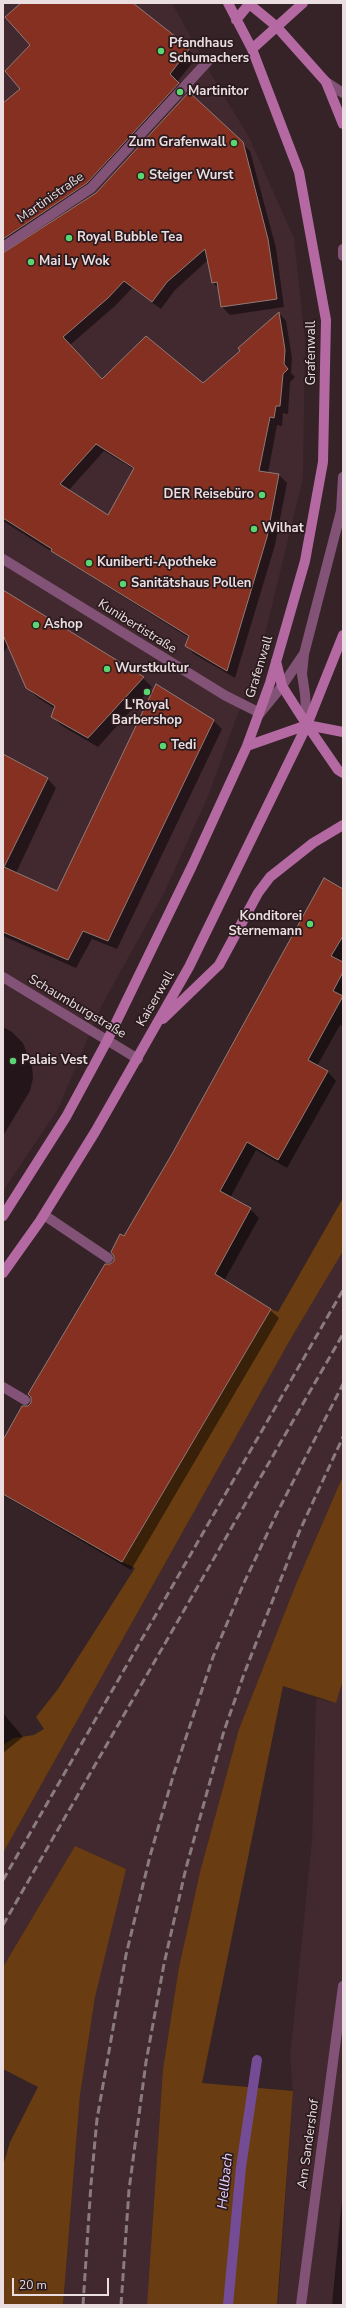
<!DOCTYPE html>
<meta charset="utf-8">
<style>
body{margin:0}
#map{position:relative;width:346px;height:2308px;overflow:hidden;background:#352327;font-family:"Nunito Sans",sans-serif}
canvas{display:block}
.frame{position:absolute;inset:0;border:4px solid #eadee0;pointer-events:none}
.scale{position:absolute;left:12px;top:2278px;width:97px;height:18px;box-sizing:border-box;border:2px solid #eadee0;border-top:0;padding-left:5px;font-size:12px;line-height:14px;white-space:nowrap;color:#eadee0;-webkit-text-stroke:3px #2b1a1e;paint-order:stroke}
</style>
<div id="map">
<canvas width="346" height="2308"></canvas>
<div class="frame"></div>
<div class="scale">20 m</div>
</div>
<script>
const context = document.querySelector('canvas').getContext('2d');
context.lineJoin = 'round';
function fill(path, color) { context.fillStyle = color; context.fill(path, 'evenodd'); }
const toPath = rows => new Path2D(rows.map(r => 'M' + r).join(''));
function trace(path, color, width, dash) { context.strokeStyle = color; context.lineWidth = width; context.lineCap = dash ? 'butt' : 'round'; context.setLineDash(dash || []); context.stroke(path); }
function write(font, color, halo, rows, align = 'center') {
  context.font = font + ' "Nunito Sans",sans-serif'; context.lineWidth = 3.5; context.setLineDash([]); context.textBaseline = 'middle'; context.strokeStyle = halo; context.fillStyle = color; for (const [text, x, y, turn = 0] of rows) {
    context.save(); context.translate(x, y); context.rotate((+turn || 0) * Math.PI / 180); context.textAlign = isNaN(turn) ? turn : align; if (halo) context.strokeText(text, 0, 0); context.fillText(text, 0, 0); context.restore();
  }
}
fill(toPath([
 [3,3,172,3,220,90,248,135,294,238,305,340,303,478,257,667,235,721,209,794,164,893,102,1005,58,1109,3,1191],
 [343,1251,343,1476,296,1584,239,1729,200,1872,179,1967,163,2069,147,2305,63,2305,80,2095,95,1997,75,1846,3,1967,3,1853,290,1340],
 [343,1680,343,2305,278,2305,293,2091,290,2057,312,1841,316,1698,336,1703]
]), '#42292f');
fill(toPath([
 [343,1198,343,1251,290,1340,3,1853,3,1745,14,1738,34,1735,44,1729,36,1717,58,1689,135,1568,122,1562,271,1309,278,1312],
 [343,1476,343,1680,336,1703,283,1686,202,2083,293,2091,277,2305,147,2305,163,2069,179,1967,200,1872,239,1729,296,1584],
 [75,1846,126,1869,95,1997,80,2095,63,2305,3,2305,3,2166,10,2142,38,2087,3,2069,3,1967]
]), '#693d11');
fill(toPath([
 [23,3,136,3,133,5,197,57,177,82,186,91,95,191,7,249,5,255,242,143,250,151,276,248,284,307,230,315,222,307,219,289,213,283,208,260,175,290,161,309,132,288,116,305,70,345,102,380,203,385,241,351,279,313,286,321,292,358,291,373,295,377,290,382,288,414,283,413,282,426,277,425,268,473,279,475,287,483,275,545,235,678,194,654,186,646,189,638,3,521,3,104,21,89,32,45],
 [104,451,135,470,108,516,69,490],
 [3,591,143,678,152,687,98,747,62,726,52,717,55,709,37,697,27,688,8,645,3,654],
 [213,720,222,729,117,949,92,939,76,968,3,936,3,755,48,779,56,788,16,873,57,892],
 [343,890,343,1026,340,1025,317,1066,328,1072,336,1081,287,1168,256,1150,230,1198,250,1209,259,1218,224,1281,270,1310,279,1318,131,1570,3,1495,3,1440,32,1403,115,1262,125,1238],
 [3,1027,12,1032,23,1043,32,1066,33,1078,30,1091,3,1136],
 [3,1713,23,1737,3,1753],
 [343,2190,343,2305,332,2305]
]), '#0007');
trace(toPath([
 [228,2305,241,2167,257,2060]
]), '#744c96', 10);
const building = toPath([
 [21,3,133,3,190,48,170,74,179,83,87,183,3,239,3,103,20,89,5,71,30,45,5,17,21,3],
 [189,92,243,142,268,239,277,299,221,307,217,282,212,283,205,249,167,282,152,302,124,281,108,298,63,337,102,379,146,336,203,383,240,351,238,348,279,312,285,350,284,364,288,369,283,374,280,406,276,406,274,418,270,417,259,471,279,474,267,537,227,671,185,646,189,636,51,551,52,549,3,518,3,253,96,193,189,92],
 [96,444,134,468,108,515,60,484,96,444],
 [3,590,144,677,88,738,51,717,55,706,26,688,3,635,3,590],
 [156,684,214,720,108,941,83,931,68,960,3,932,3,754,48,778,4,867,57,891,156,684],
 [324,878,343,889,343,936,331,956,343,962,343,972,333,991,343,996,308,1060,328,1071,278,1160,247,1142,220,1191,251,1208,215,1274,271,1309,122,1562,3,1494,3,1440,22,1406,28,1406,31,1403,31,1397,28,1394,105,1264,110,1264,114,1261,114,1256,111,1252,120,1234,124,1236,172,1154,324,878]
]);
fill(building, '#853020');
trace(building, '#907a75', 1);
trace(toPath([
 [326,82,343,93],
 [343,249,343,256],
 [260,713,282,686,303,655],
 [307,725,305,694,302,674,304,654,341,511,343,477],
 [44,1215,108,1258],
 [3,1387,25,1400]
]), '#835377', 10);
trace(toPath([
 [3,247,91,188,209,60],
 [3,559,226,696,260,713]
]), '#835377', 10);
trace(toPath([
 [3,977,138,1059],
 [301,2305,343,1986]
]), '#835377', 10);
trace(toPath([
 [248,3,276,26,326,82,343,124],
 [236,20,250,3],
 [252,49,303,3],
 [276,661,282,686,307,725,338,770,343,773],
 [247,746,307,725,343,732],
 [163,1019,219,965,258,893,270,877,313,843,343,825],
 [3,1216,66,1117,107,1041,192,866,247,746,270,683,305,561,323,462,326,320,299,172,252,49,228,3],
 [3,1273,40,1221,95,1132,189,967,307,725,343,635]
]), '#b569a3', 10);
trace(toPath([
 [3,1880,343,1290],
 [3,1925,343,1334],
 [83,2305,91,2184,97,2119,126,1955,150,1856,174,1773,213,1657,243,1585,276,1515,343,1384],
 [121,2305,129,2190,146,2062,164,1964,186,1868,224,1731,244,1674,300,1530,343,1437]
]), '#8a7b7e', 3, [8, 4]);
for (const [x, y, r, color] of [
 [161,51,4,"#5ad56f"],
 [180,92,4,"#5ad56f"],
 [234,143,4,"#5ad56f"],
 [141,176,4,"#5ad56f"],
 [69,238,4,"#5ad56f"],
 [31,262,4,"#5ad56f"],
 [262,495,4,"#5ad56f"],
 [254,529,4,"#5ad56f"],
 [89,563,4,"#5ad56f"],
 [123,584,4,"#5ad56f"],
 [36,625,4,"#5ad56f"],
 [107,669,4,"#5ad56f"],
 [147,692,4,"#5ad56f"],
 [163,746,4,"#5ad56f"],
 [310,924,4,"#5ad56f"],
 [13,1061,4,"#5ad56f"]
]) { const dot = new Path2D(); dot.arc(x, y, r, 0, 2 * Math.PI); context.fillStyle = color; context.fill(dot); trace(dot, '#2b1a1e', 1.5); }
write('bold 13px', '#eadee0', '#2b1a1e', [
 ["Pfandhaus",169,44],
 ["Schumachers",169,59],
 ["Martinitor",188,92],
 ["Zum Grafenwall",226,143,"right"],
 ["Steiger Wurst",149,176],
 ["Royal Bubble Tea",77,238],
 ["Mai Ly Wok",39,262],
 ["DER Reisebüro",254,495,"right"],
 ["Wilhat",262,529],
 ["Kuniberti-Apotheke",97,563],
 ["Sanitätshaus Pollen",131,584],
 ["Ashop",44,625],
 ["Wurstkultur",115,669],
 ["L'Royal",147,706,"center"],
 ["Barbershop",147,721,"center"],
 ["Tedi",171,746],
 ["Konditorei",302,917,"right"],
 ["Sternemann",302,932,"right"],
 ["Palais Vest",21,1061]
], 'left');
write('13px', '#eadee0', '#2b1a1e', [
 ["Martinistraße",51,198,-35],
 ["Grafenwall",312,353,-90],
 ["Kunibertistraße",137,627,32],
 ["Grafenwall",260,667,-73],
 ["Kaiserwall",156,999,-60],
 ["Schaumburgstraße",77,1007,31],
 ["Am Sandershof",309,2144,-82]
]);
write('italic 14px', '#e6d1fb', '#2b1a1e', [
 ["Hellbach",226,2181,-84]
]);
</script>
